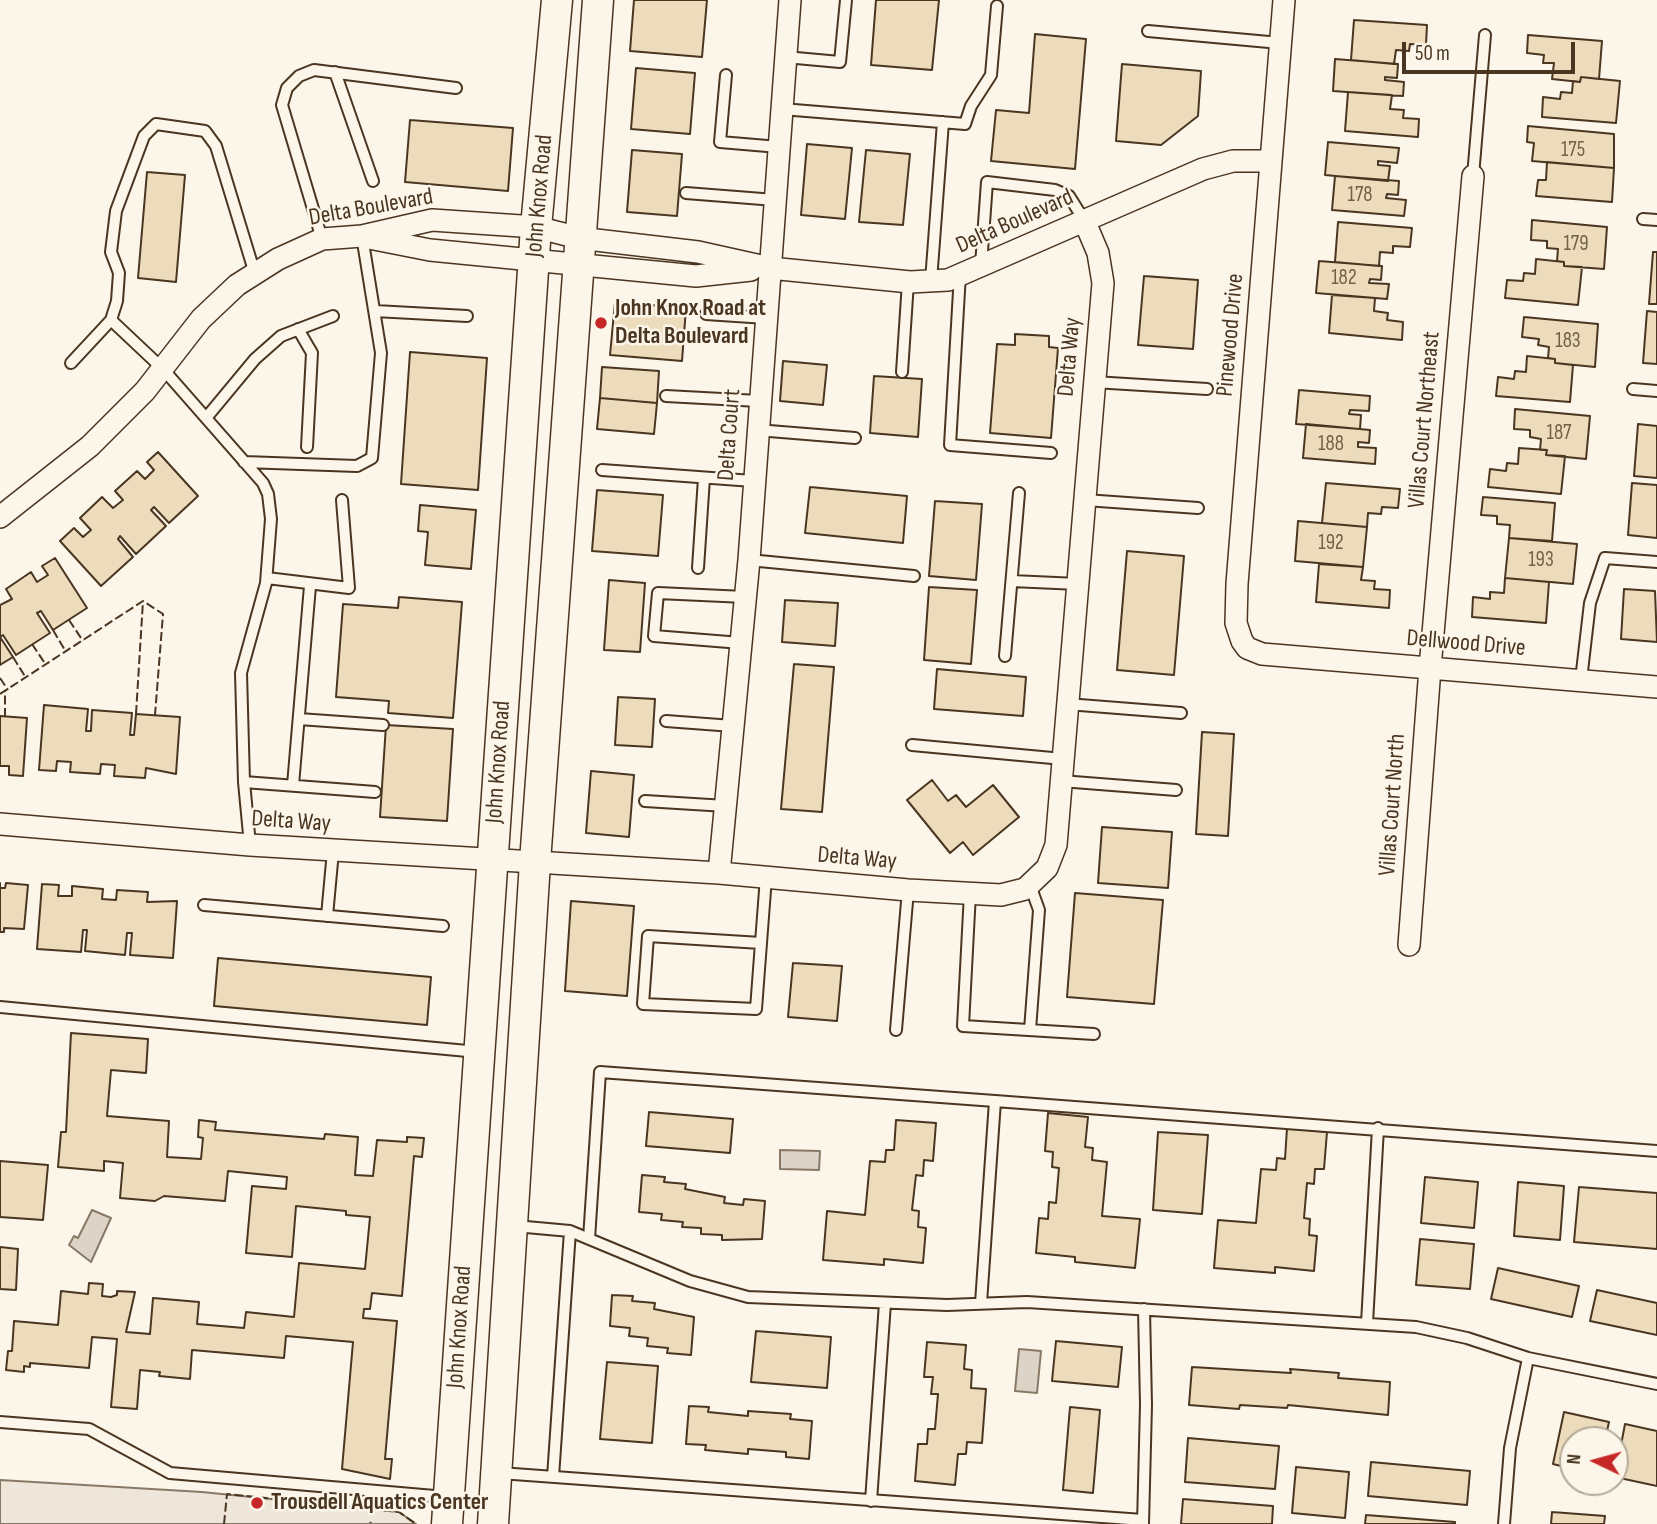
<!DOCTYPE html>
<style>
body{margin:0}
#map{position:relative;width:1657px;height:1524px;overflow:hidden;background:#fbf6e9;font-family:"Sofia Sans Condensed",sans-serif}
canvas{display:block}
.north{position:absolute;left:1559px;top:1426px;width:70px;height:70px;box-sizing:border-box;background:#fbf6e9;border:2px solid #b4a999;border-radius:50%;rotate:275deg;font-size:19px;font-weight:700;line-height:28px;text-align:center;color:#4a3520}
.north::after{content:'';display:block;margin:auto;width:24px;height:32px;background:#c62828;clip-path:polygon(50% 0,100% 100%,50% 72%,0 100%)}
.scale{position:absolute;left:1402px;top:42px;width:173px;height:32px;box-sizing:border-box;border:4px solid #4a3520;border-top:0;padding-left:9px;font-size:21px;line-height:24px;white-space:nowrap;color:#4a3520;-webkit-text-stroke:5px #fbf6e9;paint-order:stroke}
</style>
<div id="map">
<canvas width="1657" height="1524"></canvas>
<div class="north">N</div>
<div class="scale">50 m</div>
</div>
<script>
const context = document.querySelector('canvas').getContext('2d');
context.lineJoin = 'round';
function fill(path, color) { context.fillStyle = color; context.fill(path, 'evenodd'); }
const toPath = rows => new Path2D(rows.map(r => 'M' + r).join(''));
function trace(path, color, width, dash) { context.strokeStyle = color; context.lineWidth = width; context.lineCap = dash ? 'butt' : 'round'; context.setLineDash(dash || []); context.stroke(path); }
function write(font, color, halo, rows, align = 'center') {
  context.font = font + ' "Sofia Sans Condensed",sans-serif'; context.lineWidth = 5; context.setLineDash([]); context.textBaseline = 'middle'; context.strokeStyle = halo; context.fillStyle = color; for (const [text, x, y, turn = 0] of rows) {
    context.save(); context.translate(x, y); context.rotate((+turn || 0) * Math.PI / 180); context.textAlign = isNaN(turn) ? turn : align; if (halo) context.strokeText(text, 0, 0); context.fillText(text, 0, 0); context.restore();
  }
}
const green = toPath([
 [0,1480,202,1492,399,1512,416,1524,0,1524,0,1480]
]);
fill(green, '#ede6d9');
trace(green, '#887966', 2);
const water = toPath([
 [780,1150,820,1151,819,1170,780,1169,780,1150],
 [92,1210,111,1218,91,1262,69,1245,74,1236,78,1238,92,1210],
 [1019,1349,1041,1351,1037,1393,1015,1391,1019,1349]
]);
fill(water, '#dcd4c6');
trace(water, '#887966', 2);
const building = toPath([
 [634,0,707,0,702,57,630,51,634,0],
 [876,0,939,0,932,70,871,65,876,0],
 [1354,20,1427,25,1426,45,1410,44,1409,51,1396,50,1394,64,1351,60,1354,20],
 [1035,34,1086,39,1075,169,991,161,996,110,1029,113,1035,34],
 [1528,35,1602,41,1599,79,1581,77,1580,82,1552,79,1554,63,1543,63,1544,55,1527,53,1528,35],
 [1335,59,1398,64,1397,78,1385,77,1385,80,1404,82,1403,96,1333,91,1335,59],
 [1122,64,1201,71,1198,116,1161,145,1116,141,1122,64],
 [636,68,695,73,690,134,631,129,636,68],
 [1581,77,1620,81,1616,123,1542,117,1543,97,1560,99,1561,92,1572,93,1573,81,1580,82,1581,77],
 [1348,92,1392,95,1390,109,1404,110,1403,118,1419,119,1418,137,1345,131,1348,92],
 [410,120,513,128,508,191,405,182,410,120],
 [1528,126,1614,134,1614,168,1532,161,1534,143,1527,142,1528,126],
 [1328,142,1399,148,1397,163,1378,161,1378,165,1390,166,1388,181,1325,175,1328,142],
 [807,144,852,148,845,219,801,215,807,144],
 [632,150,682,154,677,216,627,212,632,150],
 [866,150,910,154,903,225,859,222,866,150],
 [1547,162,1614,168,1612,202,1536,196,1538,180,1546,180,1547,162],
 [147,172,185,175,176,282,138,278,147,172],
 [1335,176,1399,181,1398,195,1387,194,1386,198,1406,200,1404,216,1332,210,1335,176],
 [1532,220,1607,227,1604,269,1564,266,1564,262,1557,261,1558,249,1547,248,1547,241,1531,240,1532,220],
 [1338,222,1412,228,1410,247,1393,246,1393,253,1380,252,1379,266,1335,262,1338,222],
 [1653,252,1657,252,1657,304,1649,304,1653,252],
 [1536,259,1564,262,1564,266,1582,267,1578,305,1505,298,1507,280,1523,281,1524,273,1535,274,1536,259],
 [1319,261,1382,266,1381,280,1370,279,1369,283,1389,284,1387,299,1316,293,1319,261],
 [1144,276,1198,280,1193,349,1138,345,1144,276],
 [1332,295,1375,298,1374,311,1388,313,1387,320,1403,322,1402,340,1329,333,1332,295],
 [615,302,686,308,682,361,610,355,615,302],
 [1647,311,1657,312,1657,364,1643,363,1647,311],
 [1524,317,1598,324,1595,367,1555,363,1555,359,1548,358,1549,347,1538,345,1539,339,1522,337,1524,317],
 [1015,334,1049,336,1049,347,1058,348,1051,438,990,433,997,344,1015,345,1015,334],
 [410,352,487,358,478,490,401,484,410,352],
 [1527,356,1555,359,1555,363,1573,365,1570,402,1496,396,1498,377,1514,379,1515,371,1526,372,1527,356],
 [783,361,827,365,823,405,780,401,783,361],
 [602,367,659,371,657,403,600,398,602,367],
 [874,376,922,379,918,437,870,433,874,376],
 [1299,390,1370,396,1369,411,1350,410,1349,414,1361,415,1360,429,1296,424,1299,390],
 [600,398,657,403,654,434,597,429,600,398],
 [1515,409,1590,416,1586,459,1546,455,1547,450,1540,450,1541,439,1530,437,1530,430,1514,429,1515,409],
 [1306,424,1370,430,1369,443,1358,442,1358,447,1376,448,1375,464,1303,458,1306,424],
 [1638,424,1657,426,1657,478,1634,476,1638,424],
 [1519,448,1547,450,1546,455,1565,456,1561,494,1488,487,1490,469,1506,471,1507,463,1518,464,1519,448],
 [158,452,198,496,169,523,154,507,151,510,166,526,136,554,120,536,118,539,133,557,101,586,60,541,74,528,83,537,91,530,80,518,102,497,113,508,123,500,115,491,137,471,145,479,154,470,147,462,158,452],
 [1326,483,1400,489,1398,508,1382,507,1381,514,1368,513,1367,527,1322,523,1326,483],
 [1632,483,1657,485,1657,538,1628,535,1632,483],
 [810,487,907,496,903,543,805,533,810,487],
 [597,490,663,495,658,556,592,551,597,490],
 [1483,497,1555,503,1552,541,1509,538,1510,525,1497,524,1497,516,1481,515,1483,497],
 [935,501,982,504,976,580,929,576,935,501],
 [420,505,476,510,471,569,425,565,428,532,418,531,420,505],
 [1298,521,1367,527,1363,567,1295,561,1298,521],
 [1509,538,1577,544,1573,584,1505,578,1509,538],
 [1127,551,1184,556,1174,675,1117,670,1127,551],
 [55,558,87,608,53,630,41,611,37,613,50,633,16,655,3,635,0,637,0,605,12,599,6,589,31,572,37,582,48,575,42,566,55,558],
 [1319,564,1363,567,1361,580,1375,581,1374,589,1390,590,1389,608,1316,602,1319,564],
 [1505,578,1549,582,1546,623,1472,617,1473,597,1490,599,1490,592,1504,593,1505,578],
 [609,580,645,583,640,652,604,650,609,580],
 [929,587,977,590,971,664,924,660,929,587],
 [1624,589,1655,591,1657,642,1621,639,1624,589],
 [399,597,462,602,453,718,388,713,389,701,336,697,343,604,398,608,399,597],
 [785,600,838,603,835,646,782,642,785,600],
 [0,637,13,657,0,665,0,637],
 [794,664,834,667,822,812,781,809,794,664],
 [937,669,1026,677,1023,716,934,709,937,669],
 [618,697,655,699,652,747,615,745,618,697],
 [44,705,88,709,86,731,91,731,92,710,132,713,130,735,134,735,136,714,180,717,176,774,146,768,145,778,114,776,115,765,101,764,100,774,70,772,71,762,57,761,56,771,39,770,44,705],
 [0,716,27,718,23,776,9,775,9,766,0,766,0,716],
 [386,725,453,729,447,821,380,817,386,725],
 [1202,732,1234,734,1228,836,1196,834,1202,732],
 [591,771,634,775,629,837,586,833,591,771],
 [932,780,948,801,956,795,966,807,993,785,1019,817,973,855,963,842,950,853,907,800,932,780],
 [1102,827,1172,832,1168,888,1098,883,1102,827],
 [0,883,0,888,5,888,6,883,28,885,24,929,4,928,4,932,0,932,0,883],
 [42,884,59,885,58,896,72,896,72,886,103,889,102,899,116,900,117,890,148,892,147,902,177,901,173,958,130,955,132,933,127,933,125,955,85,951,87,930,83,930,81,952,37,949,42,884],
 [1075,893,1163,900,1154,1004,1067,997,1075,893],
 [571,901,634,906,627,996,565,991,571,901],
 [218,958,431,977,427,1025,214,1006,218,958],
 [793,963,842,966,837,1021,788,1017,793,963],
 [71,1033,148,1039,146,1073,111,1070,107,1116,169,1121,167,1157,201,1159,203,1138,198,1137,199,1120,216,1122,215,1130,324,1139,325,1134,358,1137,355,1175,373,1176,377,1140,407,1142,407,1137,424,1138,422,1157,414,1156,402,1296,372,1293,370,1309,364,1309,363,1318,397,1321,385,1459,392,1459,390,1479,342,1469,353,1342,286,1336,284,1358,192,1350,190,1379,159,1376,160,1372,140,1370,137,1409,111,1407,117,1339,92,1337,89,1368,30,1363,30,1367,24,1366,24,1372,6,1370,8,1351,12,1351,14,1321,58,1325,61,1291,88,1294,89,1283,103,1284,102,1296,111,1297,117,1295,117,1291,135,1292,126,1332,150,1334,153,1298,199,1302,197,1324,244,1328,246,1312,294,1317,299,1263,365,1269,370,1217,346,1215,346,1211,296,1206,292,1257,246,1253,252,1186,286,1189,287,1177,228,1171,225,1201,164,1196,155,1201,120,1198,123,1163,104,1161,104,1171,58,1167,61,1132,66,1132,71,1033],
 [649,1112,733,1119,730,1153,646,1146,649,1112],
 [1048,1113,1088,1117,1085,1147,1093,1148,1092,1160,1107,1162,1102,1216,1140,1219,1135,1268,1075,1262,1075,1257,1036,1253,1039,1218,1048,1219,1049,1202,1056,1203,1059,1168,1052,1167,1053,1152,1045,1151,1048,1113],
 [896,1120,936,1123,933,1161,924,1160,923,1176,916,1175,912,1210,919,1211,918,1227,926,1228,923,1263,884,1259,884,1265,823,1260,827,1211,865,1215,870,1161,885,1162,886,1150,894,1150,896,1120],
 [1287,1128,1327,1132,1324,1169,1315,1169,1314,1184,1307,1183,1304,1218,1310,1219,1309,1235,1317,1236,1314,1271,1275,1267,1275,1273,1214,1268,1218,1220,1256,1223,1261,1169,1276,1170,1277,1158,1285,1159,1287,1128],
 [1158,1132,1208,1135,1202,1214,1153,1210,1158,1132],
 [0,1161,48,1165,43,1220,0,1217,0,1161],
 [642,1175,665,1177,664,1182,686,1184,685,1189,725,1197,724,1203,743,1205,744,1199,765,1201,762,1239,722,1240,722,1235,701,1234,701,1228,682,1227,683,1222,661,1220,662,1214,639,1212,642,1175],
 [1425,1177,1478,1182,1474,1228,1421,1223,1425,1177],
 [1518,1182,1564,1186,1560,1240,1514,1236,1518,1182],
 [1579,1187,1657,1193,1657,1249,1574,1242,1579,1187],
 [1420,1239,1474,1244,1470,1289,1416,1285,1420,1239],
 [0,1247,18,1249,16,1290,0,1289,0,1247],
 [1498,1268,1579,1286,1572,1317,1491,1299,1498,1268],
 [1597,1290,1657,1303,1657,1335,1590,1321,1597,1290],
 [612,1295,633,1296,632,1301,655,1303,654,1309,694,1317,691,1355,667,1353,668,1348,647,1346,648,1338,629,1336,630,1328,610,1326,612,1295],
 [756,1331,831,1337,827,1388,751,1382,756,1331],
 [1056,1341,1122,1347,1118,1387,1052,1381,1056,1341],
 [927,1342,966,1345,964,1369,972,1370,971,1388,986,1389,982,1443,967,1442,966,1454,958,1454,955,1485,915,1481,918,1444,927,1444,928,1429,935,1429,938,1394,931,1394,933,1377,924,1377,927,1342],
 [607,1362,658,1366,652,1443,600,1439,607,1362],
 [1192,1367,1291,1373,1290,1369,1339,1373,1338,1378,1390,1382,1388,1415,1288,1405,1287,1408,1240,1405,1239,1409,1189,1405,1192,1367],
 [689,1406,709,1407,708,1412,748,1416,748,1411,791,1414,790,1419,812,1421,809,1459,786,1457,786,1452,748,1449,748,1454,705,1450,706,1445,686,1444,689,1406],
 [1070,1407,1100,1410,1093,1493,1063,1490,1070,1407],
 [1564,1412,1609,1422,1605,1440,1573,1440,1573,1469,1553,1464,1564,1412],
 [1625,1424,1657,1431,1657,1486,1615,1477,1625,1424],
 [1188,1438,1279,1446,1275,1489,1185,1482,1188,1438],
 [1371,1462,1470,1471,1467,1505,1368,1496,1371,1462],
 [1296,1467,1349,1472,1345,1518,1292,1513,1296,1467],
 [1183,1499,1273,1506,1272,1524,1181,1524,1183,1499],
 [1552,1512,1605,1516,1604,1524,1551,1524,1552,1512],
 [1366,1515,1455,1522,1455,1524,1365,1524,1366,1515]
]);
fill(building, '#ecdcbc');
trace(building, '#4a3520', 2);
const service = toPath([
 [1148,31,1280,43],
 [785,57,840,62,846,0],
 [335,72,373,181],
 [726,75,720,142,779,147],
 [782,109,965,124,971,106,991,75,997,6],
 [1473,176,1485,35],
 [686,193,775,200],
 [1643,219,1657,220],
 [322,239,282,105,287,88,299,76,314,70,456,88],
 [981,265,987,182,1055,190,1069,196,1084,220],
 [960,274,950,445,1051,453],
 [931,281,943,122],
 [375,311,467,316],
 [706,314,766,318],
 [111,320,163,369,263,483,268,494,271,519,266,583,241,673,244,782,250,845],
 [298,329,312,353,307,447],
 [71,363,111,320,117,301,119,273,111,252,116,211,144,136,156,124,205,131,216,146,255,274],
 [902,372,908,282],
 [1094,382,1207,389],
 [1633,389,1657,391],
 [666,396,759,401],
 [206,418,255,359,281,336,333,316],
 [757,430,855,438],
 [244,462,357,466,372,458,381,353,362,236],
 [602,470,753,481],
 [1085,500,1198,508],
 [749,560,914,576],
 [698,568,704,478],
 [267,578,349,588,342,500],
 [1012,581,1078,584],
 [741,643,654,636,658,593,745,597],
 [1005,656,1019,493],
 [1581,680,1590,603,1605,558,1657,562],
 [1067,704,1181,713],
 [299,719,383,725],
 [666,721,733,726],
 [912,745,1063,759],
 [1061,781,1176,790],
 [244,782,375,792],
 [293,785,310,586],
 [645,801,726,806],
 [970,893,963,1026,1094,1034],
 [204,905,443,926],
 [327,916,333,851],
 [761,943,648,936,643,1004,756,1009,766,877],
 [0,1007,478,1052],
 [896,1030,908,890],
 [1030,1030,1039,910,1030,885],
 [995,1101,1657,1151],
 [515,1226,570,1231,690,1281,748,1297,947,1305,1027,1302,1416,1327,1467,1338,1528,1358,1657,1384],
 [589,1239,600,1072,995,1101,981,1303],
 [1367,1323,1378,1128],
 [0,1422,89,1429,170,1473,446,1497],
 [500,1473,1143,1520],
 [553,1477,570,1231],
 [871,1501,885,1303],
 [1143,1524,1146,1405,1144,1309],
 [1504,1524,1510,1448,1528,1358]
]);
const minor = toPath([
 [1284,0,1237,584,1236,623,1242,641,1247,648,1262,654,1657,687],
 [369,238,430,250,696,276,751,270],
 [0,517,90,446,145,391,201,319,237,285,278,259,322,239,362,236,432,220,536,227,579,238,698,252,770,268,910,282,948,280,1203,169,1233,161,1271,161],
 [0,824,250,845,719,873,908,890,1001,895,1025,889,1047,868,1056,845,1103,283,1098,253,1084,220],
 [719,873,749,560,790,0],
 [1409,945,1430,668,1473,176]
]);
const secondary = toPath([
 [447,1524,536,227,557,0],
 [493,1524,535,862,598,0]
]);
trace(service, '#4a3520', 14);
trace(minor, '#4a3520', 24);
trace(secondary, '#4a3520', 33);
trace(toPath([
 [369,1524,372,1524]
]), '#7f6f5c', 4.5, [5, 3.5]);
trace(service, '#fbf6e9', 10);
trace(minor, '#fbf6e9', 21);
trace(secondary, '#fbf6e9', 30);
trace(toPath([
 [69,620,83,641],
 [53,630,66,652],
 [32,644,46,665],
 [13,657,26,678],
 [0,678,8,690],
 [0,694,143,601,163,614,155,715],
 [136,714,143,601],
 [5,717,5,691],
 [224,1524,227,1494,399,1512,416,1524]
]), '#4a3520', 2, [9, 3.5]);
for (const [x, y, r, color] of [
 [601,323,7,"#c62828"],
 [257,1503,7,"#c62828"]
]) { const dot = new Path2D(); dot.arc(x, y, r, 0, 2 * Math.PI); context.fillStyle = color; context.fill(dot); trace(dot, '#fbf6e9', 2.5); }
write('21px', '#725f47', null, [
 ["175",1573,151],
 ["178",1360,196],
 ["179",1576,245],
 ["182",1344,279],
 ["183",1568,342],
 ["187",1559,434],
 ["188",1331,445],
 ["192",1331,544],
 ["193",1541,561]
]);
write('24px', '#4a3520', '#fbf6e9', [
 ["John Knox Road",540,196,-85],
 ["Delta Boulevard",371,208,-10],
 ["Delta Boulevard",1015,222,-24],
 ["Pinewood Drive",1231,335,-85],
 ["Delta Way",1070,357,-85],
 ["Villas Court Northeast",1425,420,-85],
 ["Delta Court",730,435,-86],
 ["Dellwood Drive",1466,644,5],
 ["John Knox Road",499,762,-86],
 ["Villas Court North",1393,805,-86],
 ["Delta Way",291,822,4],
 ["Delta Way",857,859,5],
 ["John Knox Road",460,1327,-86]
]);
write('bold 24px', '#4a3520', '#fbf6e9', [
 ["John Knox Road at",615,309],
 ["Delta Boulevard",615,337],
 ["Trousdell Aquatics Center",271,1503]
], 'left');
</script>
